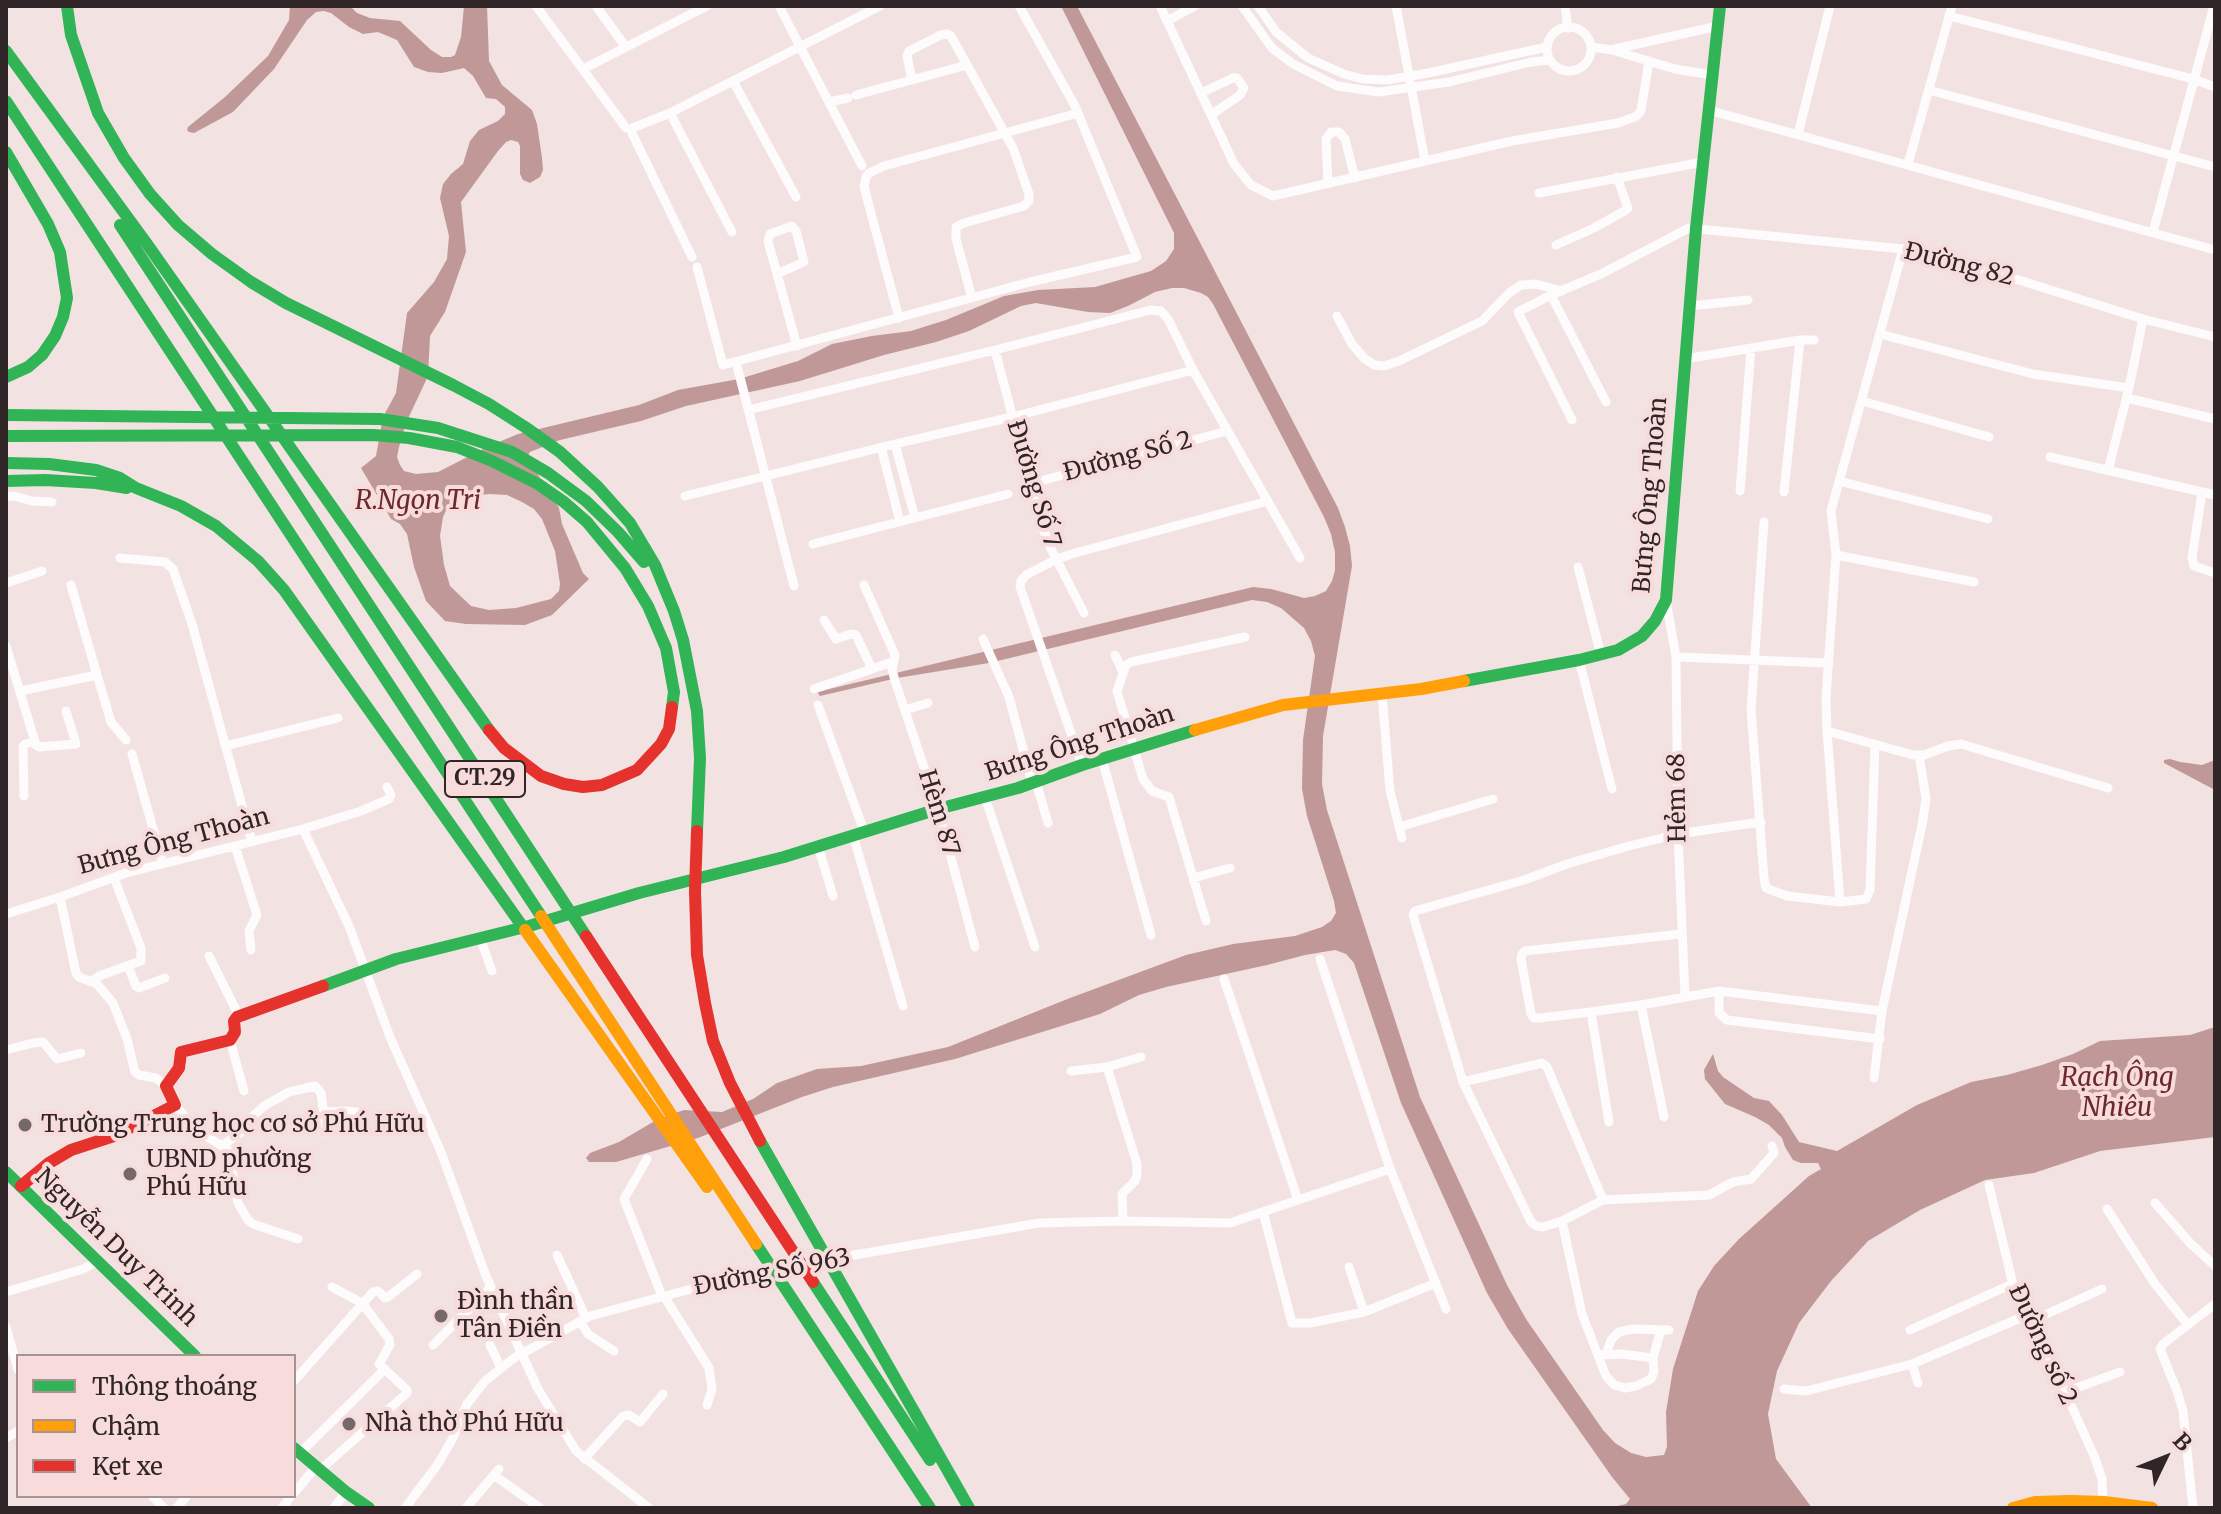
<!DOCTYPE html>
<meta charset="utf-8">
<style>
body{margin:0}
#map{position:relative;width:2221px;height:1514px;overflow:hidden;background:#f2e2e2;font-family:Merriweather,serif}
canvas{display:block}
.frame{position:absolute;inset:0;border:8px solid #312627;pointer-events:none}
.legend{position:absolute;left:16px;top:1354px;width:280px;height:144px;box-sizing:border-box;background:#f8dcdc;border:2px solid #a89394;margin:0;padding:10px 14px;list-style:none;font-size:24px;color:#312627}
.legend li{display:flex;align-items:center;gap:16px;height:40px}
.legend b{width:40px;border:2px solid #a89394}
.north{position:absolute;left:2125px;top:1418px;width:80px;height:80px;-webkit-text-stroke:6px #f8dcdc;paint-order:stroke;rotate:47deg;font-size:22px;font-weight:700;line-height:32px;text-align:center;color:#312627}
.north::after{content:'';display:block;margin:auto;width:28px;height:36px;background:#312627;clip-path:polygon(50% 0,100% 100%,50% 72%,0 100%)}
</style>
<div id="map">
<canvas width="2221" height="1514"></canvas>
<div class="frame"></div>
<ul class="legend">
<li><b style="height:10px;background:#30b455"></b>Thông thoáng</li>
<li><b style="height:10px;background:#ff9f0a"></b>Chậm</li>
<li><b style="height:10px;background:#e5322d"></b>Kẹt xe</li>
</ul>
<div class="north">B</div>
</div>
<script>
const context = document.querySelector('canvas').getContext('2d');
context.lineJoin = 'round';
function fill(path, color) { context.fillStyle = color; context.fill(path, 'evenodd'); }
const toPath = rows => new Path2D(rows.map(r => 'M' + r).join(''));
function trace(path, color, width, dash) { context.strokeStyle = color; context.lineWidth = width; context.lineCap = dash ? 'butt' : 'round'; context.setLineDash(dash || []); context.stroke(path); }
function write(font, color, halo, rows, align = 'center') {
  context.font = font + ' Merriweather,serif'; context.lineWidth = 8; context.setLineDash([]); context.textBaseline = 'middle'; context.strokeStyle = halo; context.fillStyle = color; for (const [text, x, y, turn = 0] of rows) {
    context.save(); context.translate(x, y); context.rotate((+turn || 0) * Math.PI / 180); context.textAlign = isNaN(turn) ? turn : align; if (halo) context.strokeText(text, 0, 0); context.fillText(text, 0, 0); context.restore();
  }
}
fill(toPath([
 [290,6,350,6,357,13,370,18,400,21,431,50,442,57,451,57,455,55,461,37,464,6,487,6,489,61,502,85,532,110,537,124,542,158,543,170,540,177,530,183,523,180,520,174,520,146,518,142,511,140,506,142,498,151,461,202,466,252,445,312,430,336,428,376,406,423,399,447,397,457,400,465,404,471,416,474,438,472,487,447,518,434,639,405,678,390,739,379,798,361,832,344,872,336,911,331,946,320,1004,296,1038,290,1095,287,1151,271,1166,261,1174,249,1174,233,1061,6,1077,6,1338,508,1345,527,1350,546,1352,566,1323,736,1322,784,1327,810,1420,1097,1507,1285,1526,1319,1603,1430,1615,1443,1631,1453,1646,1457,1664,1455,1667,1447,1666,1412,1673,1369,1698,1291,1714,1266,1739,1239,1809,1176,1821,1169,1818,1163,1801,1163,1793,1160,1785,1147,1782,1138,1769,1125,1755,1117,1725,1104,1705,1079,1704,1070,1713,1054,1718,1071,1723,1077,1754,1098,1769,1101,1782,1115,1799,1142,1837,1151,1917,1105,1971,1082,2007,1075,2042,1065,2073,1054,2100,1041,2190,1035,2215,1027,2215,1137,2100,1151,2034,1173,1985,1180,1920,1210,1868,1241,1831,1281,1799,1323,1777,1371,1768,1414,1776,1459,1812,1508,1609,1508,1626,1504,1630,1499,1612,1477,1508,1329,1487,1293,1401,1103,1354,963,1346,954,1335,950,1305,955,1267,965,1166,987,1139,995,1100,1014,955,1059,833,1087,802,1097,698,1138,616,1162,589,1162,586,1158,590,1153,619,1142,658,1119,684,1110,722,1112,753,1099,777,1083,817,1069,861,1066,948,1047,1070,998,1186,955,1233,944,1295,936,1322,927,1331,921,1336,913,1334,901,1307,816,1302,789,1303,740,1315,656,1311,641,1304,628,1281,608,1267,602,1252,600,989,663,897,678,820,696,817,692,1253,587,1271,589,1304,598,1315,596,1326,591,1332,581,1335,570,1335,552,1331,534,1324,517,1213,304,1208,297,1201,293,1184,288,1172,288,1155,292,1128,306,1110,313,1088,312,1036,303,1021,306,969,331,936,342,884,355,800,381,686,406,641,421,560,440,530,452,527,457,559,508,562,524,583,573,589,579,552,615,525,625,466,624,445,621,426,601,414,567,407,534,400,524,391,519,361,468,376,456,383,417,396,393,407,313,434,282,447,259,449,236,440,198,443,184,451,174,463,164,470,141,479,130,498,121,505,114,505,107,496,99,486,98,473,76,464,68,442,73,428,72,414,67,397,40,378,32,363,34,349,27,331,13,324,11,316,12,307,20,274,69,233,112,194,133,189,132,187,130,188,127,225,97,268,56,289,20],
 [490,494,507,495,522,502,534,509,542,519,555,551,560,584,559,591,551,599,516,608,489,610,471,606,450,586,444,565,440,536,443,517,448,506,454,500,469,496],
 [2170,759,2180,762,2202,765,2215,760,2215,790,2164,763,2164,760]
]), '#c09898');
trace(toPath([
 [536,6,626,128,630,129,670,113,880,6],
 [596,6,625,46],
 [779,6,862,166],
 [1160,6,1234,164,1251,185,1273,196,1512,141,1618,123,1637,116,1641,111,1649,61],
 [1242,6,1272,48,1293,64,1337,86,1379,92,1449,82,1531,62,1550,60],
 [1258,6,1276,32,1308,58,1344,74,1363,79,1388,80,1428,73,1547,47],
 [1396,6,1425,161],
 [1565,6,1568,28],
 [1949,16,2193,79,2215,87],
 [1167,21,1195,6],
 '1547 49a22 22 0 1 1 44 0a22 22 0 1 1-44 0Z',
 [1591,47,1612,50,1675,69,1712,75],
 [1615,49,1718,26],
 [583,69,707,6],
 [912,80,907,56,909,51,941,35,947,34,951,36,1013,148,1029,194,1029,201,1024,206,964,223,956,227,956,239,972,298],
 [733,81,796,197],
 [1929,90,2215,167],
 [1201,93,1233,78,1237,78,1244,88,1240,95,1211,115],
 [856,95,967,65],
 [829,102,848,98],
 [1708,110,2215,250],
 [670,113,732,232],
 [630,129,692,257],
 [1798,134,1830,6],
 [1908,164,1952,6],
 [1328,184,1326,139,1331,132,1339,132,1345,139,1355,178],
 [1539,193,1703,162],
 [2153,232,2214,6],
 [1556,245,1594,228,1626,210,1628,208,1617,177],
 [697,267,723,365,1030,282,1137,257,1075,106,1019,6],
 [777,274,804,262,796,231,792,226,770,234,768,241,777,274,797,346],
 [1551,295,1606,402],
 [1689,306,1748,300],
 [1337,316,1352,344,1364,358,1374,365,1384,366,1399,361,1482,321,1509,293,1521,285,1536,284,1562,291],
 [899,318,864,187,866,177,869,173,884,166,1078,113],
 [1880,334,2033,374,2129,388],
 [995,350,1040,521,1050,547,1084,613],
 [1685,359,1800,340,1814,340],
 [736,362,794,586],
 [2127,398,2215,419],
 [1862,401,1989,437],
 [748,410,995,350,1151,310,1161,311,1168,319,1193,370,1300,558],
 [1572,420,1518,312,1551,295,1601,274,1689,228,1903,249,1990,271,2143,319,2215,337],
 [895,444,915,518],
 [881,447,900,522],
 [2050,457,2215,495],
 [2108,471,2129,388,2143,319],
 [1839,481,1988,519],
 [1029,484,1227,431],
 [1740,491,1751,348],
 [1784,492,1800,340],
 [2202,492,2192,558,2194,566,2215,573],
 [685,496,895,444,1012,417,1193,370],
 [6,497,14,496,32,501,52,502],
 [1764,522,1751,710,1764,878,1766,888,1787,896,1840,902,1866,899,1870,890,1875,744],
 [813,544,1008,494],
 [1836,555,1974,582],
 [120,558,165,562,173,569,192,624,252,842],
 [1578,567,1601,655],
 [6,583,42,571],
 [864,585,895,655,892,669,895,681,938,809,975,947],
 [1666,600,1676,657,1678,834,1685,996],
 [824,620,836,639,851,634,856,635,872,669],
 [983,639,1009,697,1032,783],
 [6,646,36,745,39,747,76,744,66,711],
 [1115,655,1123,672],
 [1676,657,1829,663],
 [1579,660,1612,789],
 [97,675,111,722,126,740],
 [814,689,892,662],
 [20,691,97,675,71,585],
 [1382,694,1390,791,1402,838],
 [818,705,864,831],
 [905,710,928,703],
 [1827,731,1913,755,1924,755,1948,746,1961,744,2108,788],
 [225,746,338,718],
 [132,754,163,864],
 [1102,759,1151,935],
 [1082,765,1020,587,1021,581,1026,575,1057,559,1075,553,1268,501],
 [1036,782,1048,823],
 [24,796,23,747,25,744,33,742],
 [985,797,1035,947],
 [1761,822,1678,834,1629,846,1570,863,1524,880,1415,911,1413,915,1463,1082,1531,1222,1536,1226,1543,1227,1562,1221,1603,1200,1709,1195,1733,1182,1751,1179,1774,1153,1772,1146],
 [1399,827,1493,799],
 [303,829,361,811,389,799,391,795,387,787],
 [853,835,903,1006],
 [235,846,257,915,249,931,251,950],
 [818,846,833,896],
 [1193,878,1230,868],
 [60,897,76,973,79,977,97,984,113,1003,127,1039,135,1072,139,1075,156,1078,166,1086],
 [1840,902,1827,731,1826,697,1836,555,1831,511,1903,249],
 [6,914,60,897,126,873,303,829,349,926,390,1037,441,1152,486,1276,538,1389,576,1451,649,1508],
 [1206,921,1169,797,1152,791,1143,779,1117,691,1126,665,1131,662,1245,637],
 [1681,934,1525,951,1522,954,1521,959,1531,1014,1534,1018,1539,1018,1591,1012,1641,1005,1719,991,1882,1011],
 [480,938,492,971],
 [209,956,239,1016],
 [1320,959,1389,1166,1446,1309],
 [128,966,136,986,139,988,165,978],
 [1224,979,1298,1200],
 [91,982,99,976,141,961,141,948,114,878],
 [1719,991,1719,1013,1727,1020,1880,1039],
 [1641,1005,1664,1117],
 [1591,1012,1609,1122],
 [230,1040,244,1091],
 [6,1050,33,1043,43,1042,57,1059,81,1053],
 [1107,1067,1137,1164,1137,1175,1135,1181,1122,1194,1123,1221],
 [1071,1071,1107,1067,1141,1057],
 [1874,1078,1882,1011,1923,820,1926,798,1919,755],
 [1463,1082,1542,1063,1547,1067,1603,1200],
 [175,1105,196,1130,227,1149,229,1154,238,1203,248,1220,253,1224,298,1239],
 [324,1112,349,1111,362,1113],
 [222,1146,244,1130,252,1117,264,1106,289,1092,315,1086,321,1093,326,1132],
 [647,1159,624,1199,662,1296],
 [1989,1185,2016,1297,2025,1316,2048,1354,2095,1458,2102,1479,2103,1508],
 [2155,1203,2190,1243,2215,1266],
 [2107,1209,2155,1284,2188,1325],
 [1263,1212,1292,1323,1310,1323,1364,1312,1436,1283],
 [1562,1221,1582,1314,1606,1376,1614,1385,1625,1388,1636,1386,1651,1379,1654,1372,1653,1358,1661,1330],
 [557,1255,586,1318],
 [1349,1267,1364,1312],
 [6,1292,83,1269,99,1261],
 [664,1296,709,1368,712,1389,707,1405],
 [580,1321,588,1334,614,1351],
 [2029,1322,2102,1289],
 [6,1327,18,1370],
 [1910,1330,2012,1284],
 [433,1345,491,1287],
 [490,1345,501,1368],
 [1606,1354,1611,1340,1619,1332,1633,1329,1669,1330],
 [1601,1355,1621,1354,1653,1358],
 [294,1381,373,1292,378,1291,385,1298,388,1297,417,1274],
 [1918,1383,1912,1364,2025,1316],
 [1784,1389,1806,1391,1912,1364],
 [2065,1392,2120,1372],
 [6,1438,18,1431],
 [300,1453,385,1369],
 [584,1459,623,1416,629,1415,640,1422,663,1394],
 [320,1470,407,1393,407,1390,379,1364,390,1345,389,1339,362,1303,332,1287],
 [494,1475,540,1508],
 [294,1493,316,1467],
 [152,1496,164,1508],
 [176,1508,187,1496],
 [282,1508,291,1496],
 [334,1508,346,1492],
 [405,1508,438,1464,453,1438,467,1404,485,1381,514,1358,590,1316,751,1273,1039,1223,1123,1221,1230,1223,1390,1169],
 [466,1508,499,1469],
 [2193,1508,2183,1411,2177,1391,2160,1349,2163,1344,2215,1304]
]), '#fdfbfb', 9);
trace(toPath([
 [67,6,71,35,98,113,124,158,150,194,178,225,212,254,251,282,286,303,453,385,489,404,525,427,560,452,598,487,630,523,655,565,674,611,683,640,697,711,700,758,697,831],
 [6,51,147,244,489,730],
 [6,101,541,916],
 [6,152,48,224,60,252,67,298,63,317,55,336,42,355,28,367,6,377],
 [120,225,586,936],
 [6,415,380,419,438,428,512,452,548,473,586,501,618,532,644,562],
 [6,436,373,435,409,438,457,447,492,461,538,484,564,502,587,522,625,568,648,606,666,648,674,692,672,707],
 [6,463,49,464,96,470,120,478,136,488,181,506,216,526,258,561,284,590,525,930],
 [6,481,45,480,96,483,127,488],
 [1464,681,1579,660,1618,650,1642,636,1655,621,1666,600,1696,228,1720,6],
 [323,986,396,959,529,926,639,893,784,857,938,809,1018,788,1082,765,1195,730],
 [760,1141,969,1508],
 [6,1172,195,1356],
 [756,1244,930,1508],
 [813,1282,930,1460],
 [294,1448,346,1492,369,1508]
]), '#30b455', 12);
trace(toPath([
 [1195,730,1283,705,1421,689,1464,681],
 [541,916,756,1244],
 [525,930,707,1187],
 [2013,1508,2035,1502,2070,1501,2104,1502,2152,1508]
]), '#ff9f0a', 12);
trace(toPath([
 [489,730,504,748,541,776,564,784,583,787,602,785,637,770,661,744,669,729,672,707],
 [697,831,695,891,697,955,705,1003,713,1041,730,1083,760,1141],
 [586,936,813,1282],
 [21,1186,49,1163,71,1150,114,1136,175,1105,166,1086,179,1068,181,1052,230,1040,235,1032,234,1021,237,1017,323,986]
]), '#e5322d', 12);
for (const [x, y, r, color] of [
 [25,1125,8,"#756868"],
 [130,1174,8,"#756868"],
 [441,1316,8,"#756868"],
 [349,1424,8,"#756868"]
]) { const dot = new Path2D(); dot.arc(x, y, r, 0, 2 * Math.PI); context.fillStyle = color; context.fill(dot); trace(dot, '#f8dcdc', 3); }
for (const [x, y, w] of [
 [485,779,80]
]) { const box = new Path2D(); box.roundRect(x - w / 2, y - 18, w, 36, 6); context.fillStyle = '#f8dcdc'; context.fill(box); trace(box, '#312627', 2); }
write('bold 22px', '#312627', null, [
 ["CT.29",485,779]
]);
write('24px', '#312627', '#f8dcdc', [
 ["Đường 82",1959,265,14],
 ["Đường Số 2",1128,457,-15],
 ["Đường Số 7",1033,484,73],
 ["Bưng Ông Thoàn",1651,495,-85],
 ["Bưng Ông Thoàn",1080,744,-18],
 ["Hẻm 68",1678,798,-91],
 ["Hèm 87",938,813,73],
 ["Bưng Ông Thoàn",174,842,-15],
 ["Nguyễn Duy Trinh",116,1248,44],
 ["Đường Số 963",772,1273,-11],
 ["Đường số 2",2042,1345,65]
]);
write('24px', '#312627', '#f8dcdc', [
 ["Trường Trung học cơ sở Phú Hữu",41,1125],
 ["UBND phường",146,1160],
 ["Phú Hữu",146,1188],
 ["Đình thần",457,1302],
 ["Tân Điền",457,1330],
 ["Nhà thờ Phú Hữu",365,1424]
], 'left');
write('italic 26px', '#6b292f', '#f8dcdc', [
 ["R.Ngọn Tri",418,502],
 ["Rạch Ông",2117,1079],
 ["Nhiêu",2117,1109]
]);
</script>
